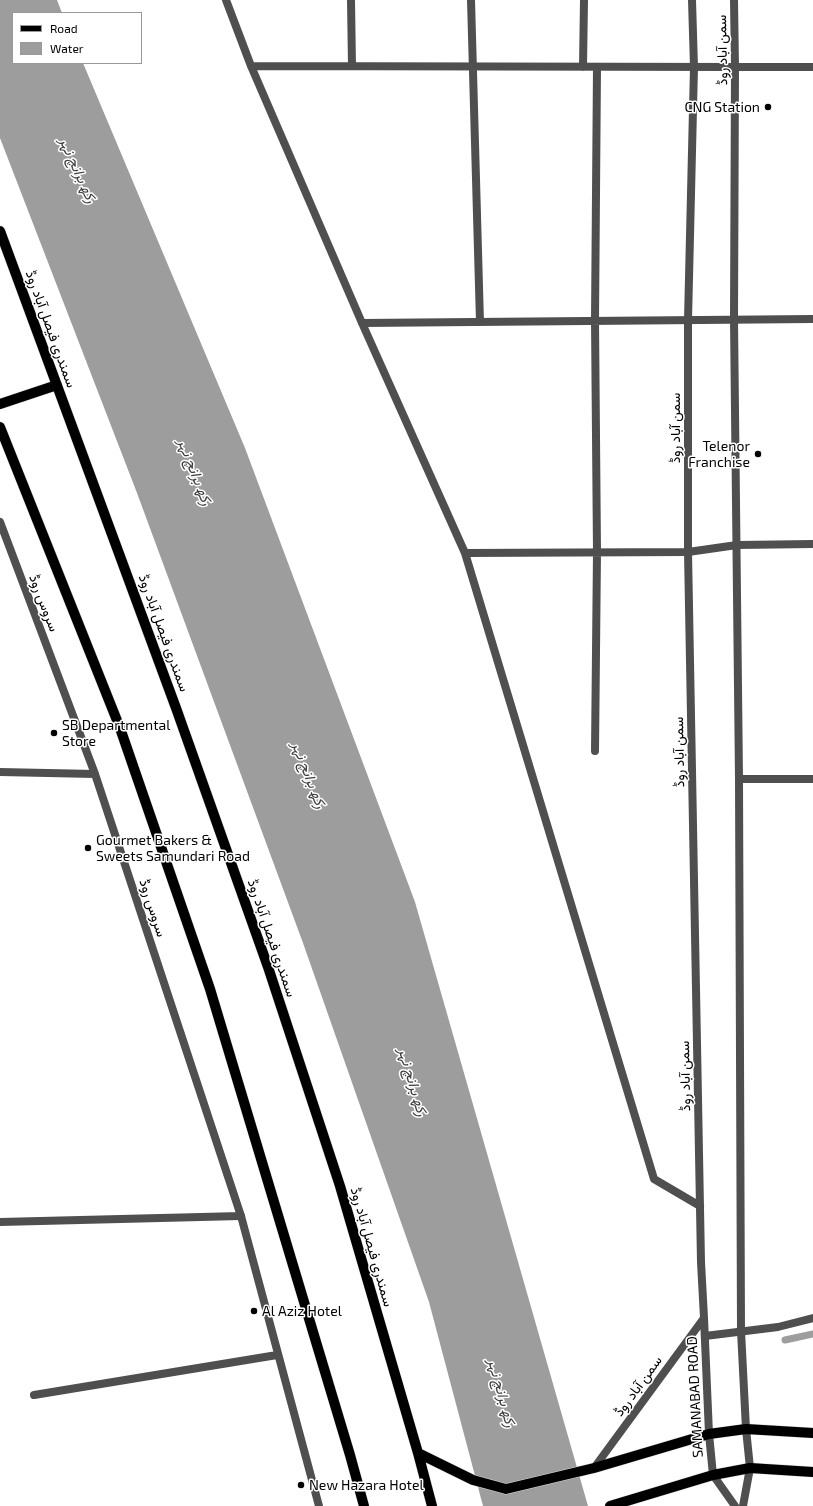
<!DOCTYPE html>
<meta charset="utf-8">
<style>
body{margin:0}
#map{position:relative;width:813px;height:1506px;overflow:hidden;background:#fff;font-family:"Exo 2",sans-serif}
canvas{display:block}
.legend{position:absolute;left:12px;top:12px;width:130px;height:52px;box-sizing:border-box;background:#fff;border:1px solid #999;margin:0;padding:5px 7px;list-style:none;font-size:12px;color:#000}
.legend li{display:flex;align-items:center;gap:8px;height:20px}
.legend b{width:20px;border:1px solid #999}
</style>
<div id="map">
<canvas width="813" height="1506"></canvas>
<ul class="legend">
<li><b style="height:5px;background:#000"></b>Road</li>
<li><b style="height:11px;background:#9d9d9d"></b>Water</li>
</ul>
</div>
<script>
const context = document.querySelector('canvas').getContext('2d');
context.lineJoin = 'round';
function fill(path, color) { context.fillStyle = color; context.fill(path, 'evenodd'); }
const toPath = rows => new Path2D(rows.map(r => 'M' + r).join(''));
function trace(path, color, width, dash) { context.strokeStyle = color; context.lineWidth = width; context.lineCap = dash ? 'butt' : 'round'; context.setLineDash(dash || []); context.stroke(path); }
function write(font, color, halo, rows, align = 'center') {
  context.font = font + ' "Exo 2",Vazirmatn,sans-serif'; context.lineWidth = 3; context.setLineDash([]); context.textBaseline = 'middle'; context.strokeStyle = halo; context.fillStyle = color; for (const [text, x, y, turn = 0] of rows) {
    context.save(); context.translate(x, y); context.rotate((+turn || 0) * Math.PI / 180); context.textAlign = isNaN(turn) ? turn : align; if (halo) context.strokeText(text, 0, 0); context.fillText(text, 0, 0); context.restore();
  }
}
fill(toPath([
 [0,0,57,0,62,13,13,13,13,63,83,63,245,448,415,902,588,1506,483,1506,429,1302,303,943,137,493,0,138]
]), '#9d9d9d');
trace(toPath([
 [785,1340,813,1334]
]), '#9d9d9d', 7);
const primary = toPath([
 [0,231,176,708,268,967,340,1186,418,1453,432,1506],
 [0,404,57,385],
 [0,427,120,728,210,989,350,1455,364,1506],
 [418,1453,473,1480,506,1489,594,1468,709,1434,746,1429,813,1433],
 [610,1506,713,1475,750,1468,813,1472]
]);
trace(primary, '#dbdbdb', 11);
trace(toPath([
 [241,1216,319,1506],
 [34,1395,277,1355]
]), '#4f4f4f', 8);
trace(toPath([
 [226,0,251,66,362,323,465,553,654,1179,700,1206],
 [351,0,352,66],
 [471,0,480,322],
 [251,66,735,67],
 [583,67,584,0],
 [362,323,813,319],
 [0,522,95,774,241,1216,0,1222],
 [465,553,688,552,737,545,813,544],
 [595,751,597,552,595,320,597,67],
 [0,772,95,774],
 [739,779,813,779],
 [705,1336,778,1327,813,1318],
 [713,1475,735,1506],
 [743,1506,750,1468]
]), '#4f4f4f', 8);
trace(toPath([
 [734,0,735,67,734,319,739,779,741,1331,746,1429,750,1468],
 [735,67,813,67],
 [704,1318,709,1434,713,1475],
 [594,1468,704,1318,701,1262,688,552,688,320,694,67,692,0]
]), '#4f4f4f', 8);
trace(primary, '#000', 10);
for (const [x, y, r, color] of [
 [768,107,4,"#000"],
 [758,454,4,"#000"],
 [54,733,4,"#000"],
 [88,848,4,"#000"],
 [254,1311,4,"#000"],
 [301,1485,4,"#000"]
]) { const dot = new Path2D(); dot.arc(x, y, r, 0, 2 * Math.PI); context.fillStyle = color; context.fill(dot); trace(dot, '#fff', 1.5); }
write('14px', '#000', '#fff', [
 ["سمن آباد روڈ",722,50,-91],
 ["سمندری فیصل آباد روڈ",51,329,70],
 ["سمن آباد روڈ",675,428,-90],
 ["سروس روڈ",44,603,69],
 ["سمندری فیصل آباد روڈ",164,633,70],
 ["سمن آباد روڈ",679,752,-91],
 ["سروس روڈ",153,908,72],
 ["سمندری فیصل آباد روڈ",272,938,71],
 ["سمن آباد روڈ",685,1076,-91],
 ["سمندری فیصل آباد روڈ",372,1247,74],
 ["سمن آباد روڈ",638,1386,-54],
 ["SAMANABAD ROAD",695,1397,-93]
]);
write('14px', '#000', '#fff', [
 ["CNG Station",760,107,"right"],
 ["Telenor",750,446,"right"],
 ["Franchise",750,462,"right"],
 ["SB Departmental",62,725],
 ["Store",62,741],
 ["Gourmet Bakers &",96,840],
 ["Sweets Samundari Road",96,856],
 ["Al Aziz Hotel",262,1311],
 ["New Hazara Hotel",309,1485]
], 'left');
write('italic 15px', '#3e3e3e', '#fff', [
 ["رکھ برانچ نہر",78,170,66],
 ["رکھ برانچ نہر",195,472,69],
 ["رکھ برانچ نہر",309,775,69],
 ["رکھ برانچ نہر",413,1082,74],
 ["رکھ برانچ نہر",502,1393,75]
]);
</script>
